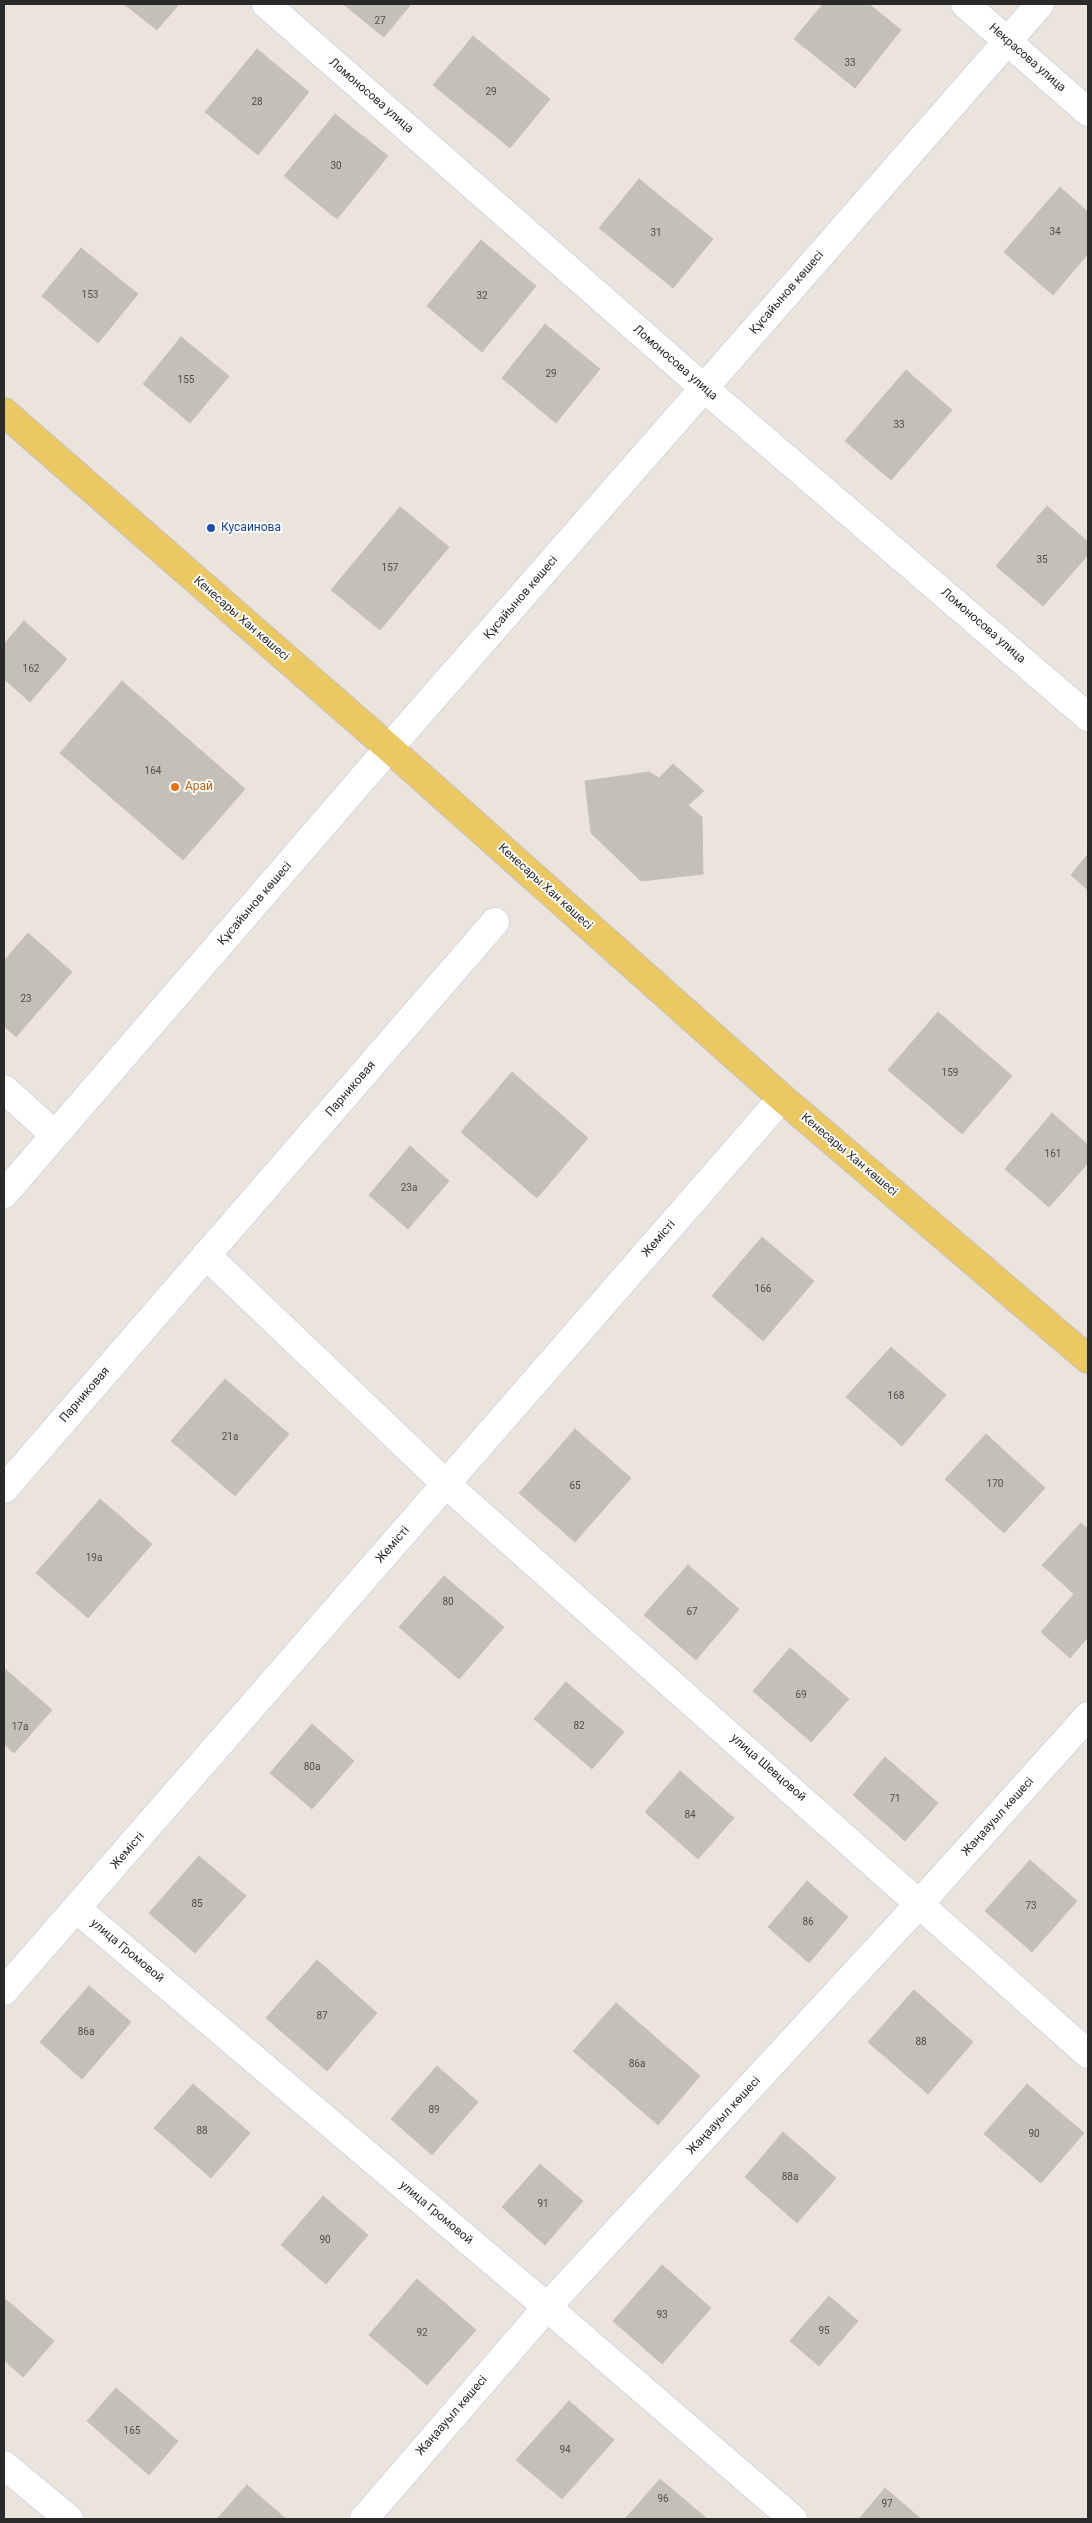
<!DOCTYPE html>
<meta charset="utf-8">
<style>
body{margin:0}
#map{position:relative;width:1092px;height:2523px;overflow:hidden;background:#ebe4dc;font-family:Roboto,sans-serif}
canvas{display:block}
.frame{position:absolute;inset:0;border:5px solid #2a2a2a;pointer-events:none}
</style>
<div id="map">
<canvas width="1092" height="2523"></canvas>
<div class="frame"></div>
</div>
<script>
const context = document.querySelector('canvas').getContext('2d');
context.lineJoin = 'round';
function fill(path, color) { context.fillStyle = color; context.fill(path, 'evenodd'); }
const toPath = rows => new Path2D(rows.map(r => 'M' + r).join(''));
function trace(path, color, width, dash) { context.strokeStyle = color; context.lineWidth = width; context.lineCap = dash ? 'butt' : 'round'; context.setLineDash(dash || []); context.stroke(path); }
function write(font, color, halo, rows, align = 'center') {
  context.font = font + ' Roboto,sans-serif'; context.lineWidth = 4; context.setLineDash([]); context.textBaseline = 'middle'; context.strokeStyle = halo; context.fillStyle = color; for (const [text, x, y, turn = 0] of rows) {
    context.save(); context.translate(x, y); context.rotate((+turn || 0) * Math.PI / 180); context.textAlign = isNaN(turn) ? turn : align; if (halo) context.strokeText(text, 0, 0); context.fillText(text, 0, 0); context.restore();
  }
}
const building = toPath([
 [124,4,179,4,157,30,124,4],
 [343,4,411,4,384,37,343,4],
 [823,4,869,4,901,30,855,88,794,39,823,4],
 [473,36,550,99,510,148,433,85,473,36],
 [257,49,309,92,258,155,205,112,257,49],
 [335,114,388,156,337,219,284,176,335,114],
 [639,179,713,239,673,288,599,228,639,179],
 [1060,187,1088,212,1088,254,1053,295,1004,252,1060,187],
 [481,240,536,286,482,352,427,306,481,240],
 [81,248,138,294,98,343,42,296,81,248],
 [545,324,600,369,556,423,502,378,545,324],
 [181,337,229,376,190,423,143,384,181,337],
 [906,370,952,410,891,480,845,441,906,370],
 [1047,506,1088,542,1088,555,1043,606,996,566,1047,506],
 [400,507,449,547,380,630,331,590,400,507],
 [24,621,67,659,30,702,4,679,4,644,24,621],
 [122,681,245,789,183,860,60,753,122,681],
 [673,764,704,791,688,805,702,817,703,874,641,881,591,833,585,781,649,772,659,778,673,764],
 [1088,854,1088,890,1071,875,1088,854],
 [28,933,72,972,16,1037,4,1026,4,961,28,933],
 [938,1012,1012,1076,962,1134,888,1070,938,1012],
 [512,1072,588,1138,537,1198,461,1132,512,1072],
 [1052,1113,1088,1145,1088,1163,1049,1207,1005,1169,1052,1113],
 [410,1146,449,1181,408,1229,369,1195,410,1146],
 [762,1237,814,1281,763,1341,712,1296,762,1237],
 [891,1347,946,1395,902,1446,846,1397,891,1347],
 [225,1379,289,1434,235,1496,171,1441,225,1379],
 [575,1429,631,1478,575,1542,519,1493,575,1429],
 [986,1434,1045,1488,1004,1533,945,1479,986,1434],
 [100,1499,152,1544,88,1618,36,1573,100,1499],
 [1081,1523,1088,1529,1088,1637,1070,1658,1041,1632,1074,1594,1042,1565,1081,1523],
 [688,1565,739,1609,696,1660,644,1615,688,1565],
 [444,1576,504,1627,459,1679,399,1627,444,1576],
 [790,1648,849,1699,811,1742,753,1691,790,1648],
 [4,1668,52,1710,14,1753,4,1744,4,1668],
 [566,1682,624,1732,592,1769,534,1719,566,1682],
 [312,1724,354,1761,312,1809,270,1773,312,1724],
 [885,1757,938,1803,905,1841,853,1795,885,1757],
 [680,1771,734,1818,698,1859,645,1812,680,1771],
 [199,1856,246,1896,195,1953,149,1913,199,1856],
 [1030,1860,1077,1901,1032,1952,985,1911,1030,1860],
 [807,1881,848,1917,809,1963,768,1927,807,1881],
 [317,1960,377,2013,327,2071,266,2018,317,1960],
 [89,1986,131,2022,82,2079,40,2042,89,1986],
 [914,1990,973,2042,928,2094,868,2042,914,1990],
 [616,2003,700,2076,658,2125,573,2051,616,2003],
 [437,2066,478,2102,432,2155,391,2119,437,2066],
 [193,2084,250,2133,211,2178,154,2128,193,2084],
 [1027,2084,1084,2133,1041,2183,984,2134,1027,2084],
 [783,2132,836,2178,797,2223,745,2177,783,2132],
 [540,2164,583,2201,545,2245,502,2207,540,2164],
 [323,2196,368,2235,326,2284,281,2245,323,2196],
 [662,2265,711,2308,662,2364,613,2321,662,2265],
 [417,2279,476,2330,427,2385,369,2335,417,2279],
 [829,2296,858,2321,819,2366,790,2341,829,2296],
 [4,2298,54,2341,23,2377,4,2360,4,2298],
 [116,2388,178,2441,149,2475,87,2421,116,2388],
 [569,2401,614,2440,562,2499,516,2460,569,2401],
 [660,2479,706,2518,705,2519,625,2519,660,2479],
 [247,2485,286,2519,217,2519,247,2485],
 [885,2488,921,2519,859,2519,885,2488]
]);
fill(building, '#c4bfb7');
trace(building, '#c6c0b6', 1);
const minor = toPath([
 [266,4,704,388,1088,717],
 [965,4,1088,112],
 [4,1089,55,1135],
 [4,1194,389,748,1040,4],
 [206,1255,446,1484,1088,2054],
 [4,1489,495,922],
 [77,1909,547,2307,793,2519],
 [4,1991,782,1098],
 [4,2465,69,2519],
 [364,2519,547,2307,920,1903,1088,1716]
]);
const major = toPath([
 [4,412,389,748,782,1098,1088,1359]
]);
trace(minor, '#d1d5e2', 30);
trace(major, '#c3c3c3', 30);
trace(minor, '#fff', 28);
trace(major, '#ebc861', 28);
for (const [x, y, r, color] of [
 [211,528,5,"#1a4fb4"],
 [175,787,5,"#e8710a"]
]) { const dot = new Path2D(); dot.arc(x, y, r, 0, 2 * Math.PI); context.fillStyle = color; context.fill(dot); trace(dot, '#fff', 2); }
write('10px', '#504f4d', null, [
 ["27",380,21],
 ["33",850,63],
 ["29",491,92],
 ["28",257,102],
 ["30",336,166],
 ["34",1055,232],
 ["31",656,233],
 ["153",90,295],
 ["32",482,296],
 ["29",551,374],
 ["155",186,380],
 ["33",899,425],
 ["35",1042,560],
 ["157",390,568],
 ["162",31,669],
 ["164",153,771],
 ["23",26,999],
 ["159",950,1073],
 ["161",1053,1154],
 ["23а",409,1188],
 ["166",763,1289],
 ["168",896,1396],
 ["21а",230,1437],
 ["170",995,1484],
 ["65",575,1486],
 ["19а",94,1558],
 ["80",448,1602],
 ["67",692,1612],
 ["69",801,1695],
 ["82",579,1726],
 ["17а",20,1727],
 ["80а",312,1767],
 ["71",895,1799],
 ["84",690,1815],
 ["85",197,1904],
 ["73",1031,1906],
 ["86",808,1922],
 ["87",322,2016],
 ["86а",86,2032],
 ["88",921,2042],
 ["86а",637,2064],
 ["89",434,2110],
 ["88",202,2131],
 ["90",1034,2134],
 ["88а",790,2177],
 ["91",543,2204],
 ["90",325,2240],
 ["93",662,2315],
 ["95",824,2331],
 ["92",422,2333],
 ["165",132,2431],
 ["94",565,2450],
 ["96",663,2499],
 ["97",887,2504]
]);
write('12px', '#2a2a2a', '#fff', [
 ["Некрасова улица",1027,58,41],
 ["Ломоносова улица",371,96,41],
 ["Құсайынов көшесі",787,293,-49],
 ["Ломоносова улица",675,363,41],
 ["Құсайынов көшесі",521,598,-49],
 ["Кенесары Хан көшесі",241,619,41],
 ["Ломоносова улица",983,626,41],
 ["Кенесары Хан көшесі",545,887,42],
 ["Құсайынов көшесі",255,904,-49],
 ["Парниковая",351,1089,-49],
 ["Кенесары Хан көшесі",849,1155,40],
 ["Жемісті",659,1239,-49],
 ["Парниковая",85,1395,-49],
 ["Жемісті",393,1545,-49],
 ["улица Шевцовой",768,1768,41],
 ["Жаңаауыл көшесі",998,1817,-48],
 ["Жемісті",128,1851,-49],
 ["улица Громовой",127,1951,40],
 ["Жаңаауыл көшесі",724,2116,-47],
 ["улица Громовой",436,2213,40],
 ["Жаңаауыл көшесі",452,2416,-49]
]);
write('12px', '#164399', '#fff', [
 ["Кусаинова",221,528]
], 'left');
write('12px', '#c56008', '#fff', [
 ["Арай",185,787]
], 'left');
</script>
